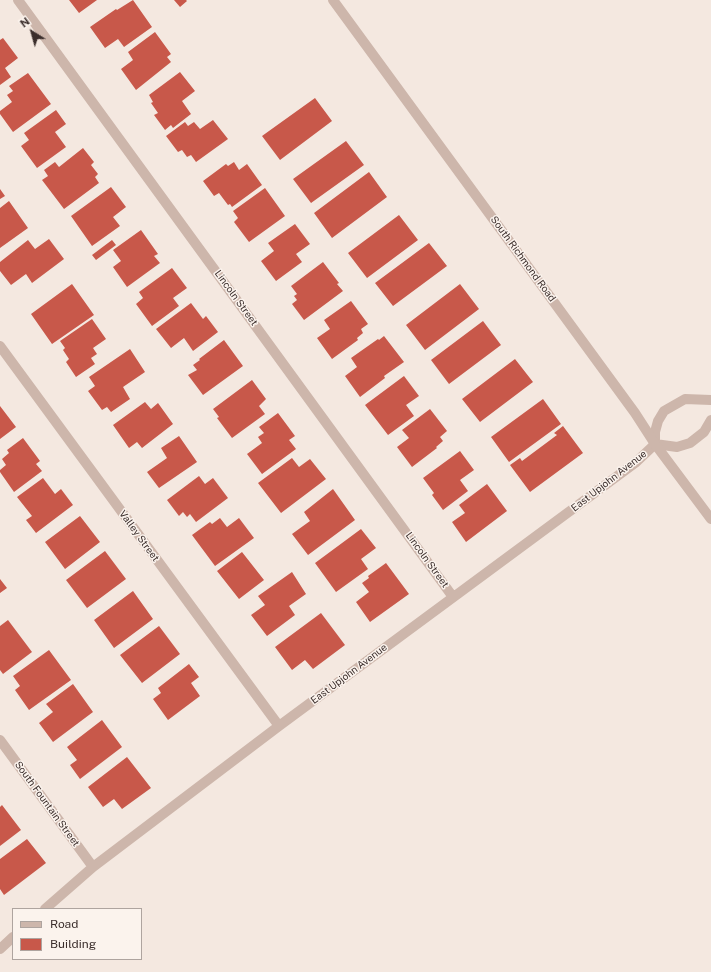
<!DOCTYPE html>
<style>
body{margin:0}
#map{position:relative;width:711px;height:972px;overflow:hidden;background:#f4e8e0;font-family:"Public Sans",sans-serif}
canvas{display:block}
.legend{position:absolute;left:12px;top:908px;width:130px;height:52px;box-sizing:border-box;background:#fbf3ed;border:1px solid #aea49f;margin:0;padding:5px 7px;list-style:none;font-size:12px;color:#3a2d2b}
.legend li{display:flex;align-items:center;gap:8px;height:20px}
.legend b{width:20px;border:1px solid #aea49f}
.north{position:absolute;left:12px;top:12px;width:40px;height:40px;-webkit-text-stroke:3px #fbf3ed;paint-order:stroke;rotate:323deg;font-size:11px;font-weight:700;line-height:16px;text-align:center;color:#3a2d2b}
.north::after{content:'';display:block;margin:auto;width:14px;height:18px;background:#3a2d2b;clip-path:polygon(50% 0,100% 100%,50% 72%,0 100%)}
</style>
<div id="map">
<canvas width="711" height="972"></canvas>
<ul class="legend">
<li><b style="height:5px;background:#cdb6ab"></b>Road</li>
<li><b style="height:11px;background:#c8584a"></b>Building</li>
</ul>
<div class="north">N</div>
</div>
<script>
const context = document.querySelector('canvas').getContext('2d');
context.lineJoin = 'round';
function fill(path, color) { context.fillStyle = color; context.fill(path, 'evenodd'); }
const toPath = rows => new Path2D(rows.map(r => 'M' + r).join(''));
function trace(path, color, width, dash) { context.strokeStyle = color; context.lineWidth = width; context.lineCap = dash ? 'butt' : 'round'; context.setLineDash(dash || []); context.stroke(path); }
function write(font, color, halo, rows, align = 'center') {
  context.font = font + ' "Public Sans",sans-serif'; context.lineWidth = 3; context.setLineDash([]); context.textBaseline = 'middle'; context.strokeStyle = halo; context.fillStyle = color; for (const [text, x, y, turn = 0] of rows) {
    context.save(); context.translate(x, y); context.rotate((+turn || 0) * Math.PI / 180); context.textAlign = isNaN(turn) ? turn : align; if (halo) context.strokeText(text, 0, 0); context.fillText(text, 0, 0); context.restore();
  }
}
fill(toPath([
 [69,0,97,0,79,13],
 [133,0,152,27,124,47,118,39,105,48,90,27,116,9,117,10],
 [174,0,186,0,187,1,180,7],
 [155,32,171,54,167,57,171,62,136,90,121,69,133,60,128,52],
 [3,38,18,58,5,68,11,77,0,85,0,40],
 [180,72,195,91,182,101,191,114,173,128,171,125,165,130,154,115,158,113,151,103,153,102,149,95],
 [28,73,51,104,13,132,0,114,0,111,12,102,7,95,13,91,9,86],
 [315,98,332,121,280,160,262,136],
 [56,110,66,124,55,132,66,147,37,168,21,146,29,140,24,133],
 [213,120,228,139,196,162,191,155,187,157,182,150,178,152,166,136,185,122,188,126,194,122,200,129],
 [346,141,364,165,311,203,293,179],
 [83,148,94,162,91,165,98,174,95,177,99,183,64,209,42,180,48,176,44,170,55,162,59,167],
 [234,162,239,170,247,164,262,185,232,207,230,204,228,205,219,193,214,196,203,181,226,164,228,166],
 [369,172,387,197,332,238,314,213],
 [111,187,126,207,113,217,120,226,92,246,71,216],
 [265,188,285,216,249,242,234,222,238,218,233,211],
 [0,189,5,196,0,199],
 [9,201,28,228,0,248,0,208],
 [399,215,418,240,367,278,348,253],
 [295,224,310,244,296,254,302,262,276,281,261,261,274,251,268,243],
 [141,230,158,254,154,256,160,263,127,287,113,267,121,261,113,250],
 [49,239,64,259,32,283,26,274,11,285,0,271,0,262,28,240,35,249],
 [112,240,116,245,96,260,92,255],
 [429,243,447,266,393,306,375,283],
 [323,262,339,283,337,284,343,291,304,320,292,304,297,300,294,296,297,294,291,286],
 [172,268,187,288,173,298,179,306,152,326,136,304,143,298,139,292],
 [72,284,94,315,52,344,31,314],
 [460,284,479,309,425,350,406,325],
 [351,301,368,324,361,329,363,333,357,338,358,340,332,359,317,338,330,329,324,320],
 [191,303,203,319,206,316,218,332,193,351,184,338,171,348,156,329],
 [92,319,106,339,93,348,97,354,91,358,95,364,76,377,66,362,69,359,63,350,65,348,60,341],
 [483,321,501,345,449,384,431,360],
 [384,336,404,362,384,376,385,378,360,397,345,376,357,367,351,358,378,339,379,340],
 [224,340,243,366,203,395,188,375,197,370,193,365,200,360,199,359],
 [130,349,145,372,123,387,130,399,111,412,107,407,102,410,88,391,95,386,89,377],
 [515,359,533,382,480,422,462,399],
 [404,376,419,396,406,405,414,416,388,435,365,405],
 [252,380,266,399,259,406,265,414,232,438,217,418,219,417,213,409],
 [543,399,561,424,509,462,491,437],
 [145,402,151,409,158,403,173,424,142,448,137,442,129,448,113,425],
 [0,406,16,427,0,439],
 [430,409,447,431,440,437,443,441,436,447,437,448,412,467,397,447,409,438,402,430],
 [278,413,295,436,289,440,296,449,262,474,247,454,262,443,258,437,264,433,259,427],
 [563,426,583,453,530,492,510,465,520,458,522,461,557,435,554,433],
 [179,436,197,462,159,488,147,472,167,458,161,448],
 [23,438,40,461,36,464,42,471,14,492,0,472,0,470,6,465,2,459,9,453,7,450],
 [460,451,474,470,460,480,468,491,443,510,432,495,434,493,423,478],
 [292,458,299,467,310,459,326,479,281,513,258,483],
 [199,476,205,484,213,478,228,498,196,522,190,514,187,517,183,512,179,516,167,500],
 [43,478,55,494,61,489,73,505,36,533,26,520,32,516,17,497],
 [487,484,507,511,466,542,452,522,465,513,459,505],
 [333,489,355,520,308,555,292,534,310,521,304,512],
 [80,516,100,542,65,569,45,542],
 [220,518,227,527,239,518,254,538,215,566,192,535,210,522,212,524],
 [361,529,376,548,361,559,368,569,336,592,315,563],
 [105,551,126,579,87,608,66,580],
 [242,552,264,580,239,599,217,571],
 [386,563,409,594,370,622,356,602,369,592,362,583,369,578,368,576],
 [292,572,306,594,289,606,295,615,267,636,251,615,265,605,258,596],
 [0,579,7,588,0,593],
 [133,591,153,619,114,648,94,620],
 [321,613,345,645,313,669,305,660,292,670,275,647],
 [8,620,32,652,3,674,0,670,0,626],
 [159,626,180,654,142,683,120,655],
 [49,650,71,680,29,710,15,690,20,686,13,676],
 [189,664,199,677,191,683,200,696,168,720,153,699,161,693,158,688],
 [73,684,93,712,53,742,39,723,53,712,46,704],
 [102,720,122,747,80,779,70,765,77,760,67,747],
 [127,757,151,788,122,809,114,799,103,807,88,787],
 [2,805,21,830,0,846,0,807],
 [27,839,46,863,4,895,0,889,0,859]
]), '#c8584a');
trace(toPath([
 [18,0,453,597],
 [0,346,279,726],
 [655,444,655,432,658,421,664,411,685,399,711,400],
 [655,444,677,447,690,443,704,432,711,420],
 [0,740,93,867],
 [45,909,93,867,279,726,635,463,655,444],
 [0,949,13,937]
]), '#cdb6ab', 10);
trace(toPath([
 [333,0,635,413,655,444,711,519]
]), '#cdb6ab', 10);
write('10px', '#3a2d2b', '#fbf3ed', [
 ["South Richmond Road",523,259,54],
 ["Lincoln Street",236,298,54],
 ["East Upjohn Avenue",609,481,-38],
 ["Valley Street",139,536,54],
 ["Lincoln Street",427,560,54],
 ["East Upjohn Avenue",349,674,-37],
 ["South Fountain Street",47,804,54]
]);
</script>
